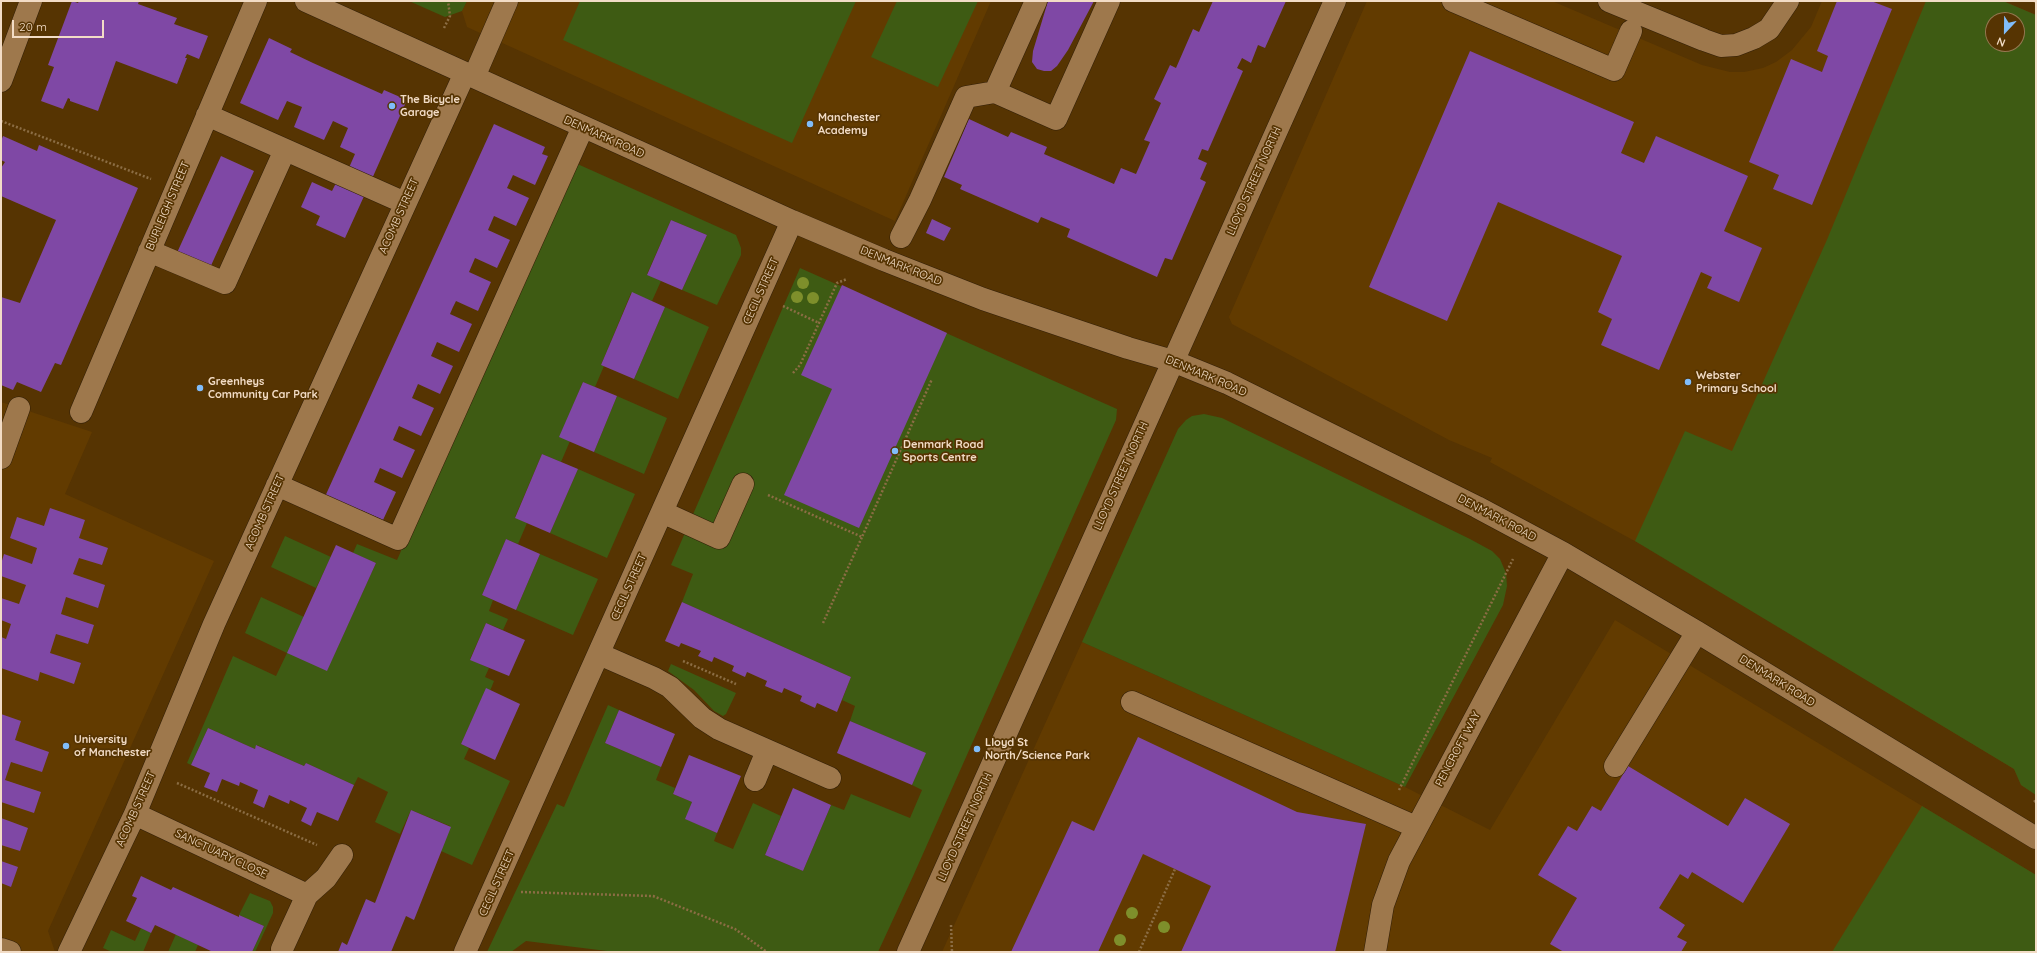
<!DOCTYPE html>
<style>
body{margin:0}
#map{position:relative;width:2037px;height:953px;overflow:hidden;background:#563402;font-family:Quicksand,sans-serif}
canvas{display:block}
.frame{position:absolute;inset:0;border:2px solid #f2dcc6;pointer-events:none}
.north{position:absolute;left:1985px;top:12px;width:40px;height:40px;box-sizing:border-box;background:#563402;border:1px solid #947750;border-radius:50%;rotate:202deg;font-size:11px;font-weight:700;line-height:16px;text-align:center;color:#f2dcc6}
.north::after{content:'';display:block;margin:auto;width:14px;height:18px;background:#80bdfa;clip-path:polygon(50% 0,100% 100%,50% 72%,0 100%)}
.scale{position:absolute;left:12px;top:20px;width:92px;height:18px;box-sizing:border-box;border:2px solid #f2dcc6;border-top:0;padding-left:5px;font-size:12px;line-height:14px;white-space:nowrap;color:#f2dcc6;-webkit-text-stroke:3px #563402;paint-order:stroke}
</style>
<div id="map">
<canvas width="2037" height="953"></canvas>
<div class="frame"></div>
<div class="north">N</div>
<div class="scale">20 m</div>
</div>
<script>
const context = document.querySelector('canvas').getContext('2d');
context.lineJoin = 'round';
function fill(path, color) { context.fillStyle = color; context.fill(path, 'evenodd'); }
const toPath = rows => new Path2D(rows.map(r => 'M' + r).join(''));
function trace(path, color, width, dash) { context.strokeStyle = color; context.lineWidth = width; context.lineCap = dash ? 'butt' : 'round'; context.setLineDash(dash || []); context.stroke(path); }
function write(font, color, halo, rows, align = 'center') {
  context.font = font + ' Quicksand,sans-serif'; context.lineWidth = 3.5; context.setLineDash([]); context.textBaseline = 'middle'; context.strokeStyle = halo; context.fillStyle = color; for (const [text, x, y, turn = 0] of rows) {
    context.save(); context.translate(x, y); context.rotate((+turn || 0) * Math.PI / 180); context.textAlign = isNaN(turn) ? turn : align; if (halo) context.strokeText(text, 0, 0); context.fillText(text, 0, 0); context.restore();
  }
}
fill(toPath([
 [467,1,991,1,895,221,467,27,462,11],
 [1367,1,1552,1,1702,65,1730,72,1744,72,1763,68,1776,62,1792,50,1811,27,1822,1,2003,1,2036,15,2036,795,2021,785,2014,769,1653,551,1490,462,1492,458,1449,440,1232,324,1229,317],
 [1993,20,2017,20,2017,44,1993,44],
 [1,402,92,432,65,494,214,561,48,931,55,952,1,952],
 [1615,620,2036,875,2036,952,942,952,1082,642,1405,787,1490,830]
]), '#623b00');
fill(toPath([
 [409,1,467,1,462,11,445,17],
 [580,1,856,1,792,143,563,40],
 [897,1,978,1,938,87,871,57],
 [1926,1,2003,1,2036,15,2036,795,2021,785,2014,769,1635,541,1685,431,1732,451,1826,242],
 [1993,20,2017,20,2017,44,1993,44],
 [573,162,736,235,741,248,741,255,717,305,682,290,707,235,671,220,647,274,661,281,652,301,631,293,601,365,604,366,595,387,583,382,560,437,570,441,561,462,542,454,515,517,527,523,518,544,506,539,482,595,493,600,489,611,508,619,503,630,486,623,470,659,489,668,485,677,494,681,490,691,486,689,461,744,469,748,464,759,510,781,472,865,441,851,450,826,411,810,400,834,375,822,388,792,358,777,354,785,306,763,304,766,257,745,255,749,208,728,191,765,187,763,233,656,276,676,287,653,245,633,261,597,304,617,327,670,376,563,353,553,357,544,397,560],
 [800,268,1117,409,1116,420,914,874,878,952,615,952,526,941,511,952,487,952,557,804,564,807,608,705,619,710,605,743,661,767,656,780,675,788,673,794,692,802,686,819,717,833,714,841,733,849,753,803,781,816,765,855,803,871,831,805,844,810,851,794,910,818,922,790,912,785,925,753,850,721,855,706,842,700,851,677,682,602,693,574,671,565],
 [665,307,709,327,678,399,634,379],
 [617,396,667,418,644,474,594,452],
 [1204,414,1222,418,1470,539,1492,551,1500,559,1506,573,1507,586,1503,605,1405,787,1082,642,1178,429,1186,420,1192,416],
 [578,469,635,494,607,558,550,533],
 [285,536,331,557,316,588,271,567],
 [540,554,598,579,573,635,516,610],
 [671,664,736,693,726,714,723,716,714,711,694,690,668,671],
 [1922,806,2036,875,2036,952,1832,952],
 [250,893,270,901,273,907,273,913,255,952,252,952,264,926,239,915],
 [141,928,151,933,143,952,112,952,103,948,111,930,135,941],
 [176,934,198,945,195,952,168,952]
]), '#3e5b13');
fill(toPath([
 [72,1,78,3,79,1,139,1,138,4,177,18,174,24,208,36,199,59,187,54,185,58,187,58,177,84,116,61,98,111,70,101,70,99,68,98,63,109,41,101,54,67,48,65],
 [1048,1,1094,1,1068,50,1057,66,1051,71,1044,71,1037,69,1032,62,1033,51],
 [1213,1,1286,1,1265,48,1258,45,1251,63,1242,58,1237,68,1243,71,1208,151,1202,149,1198,159,1207,163,1200,179,1206,182,1172,260,1165,258,1157,277,1067,237,1070,229,1041,217,1038,223,960,189,962,185,944,177,969,119,1008,137,1011,132,1047,147,1044,154,1114,184,1121,168,1136,174,1150,142,1144,140,1161,103,1154,99,1170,65,1176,68,1193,29,1199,32],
 [1837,1,1871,1,1892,9,1812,205,1773,189,1779,175,1749,162,1791,59,1822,72,1828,56,1817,51],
 [269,38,292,49,290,52,313,63,382,94,384,90,407,100,371,181,348,170,355,154,340,147,348,128,333,121,324,140,294,127,302,107,287,101,278,120,240,103],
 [1470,51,1634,122,1621,153,1644,163,1656,136,1748,176,1724,231,1762,248,1739,302,1707,288,1712,277,1701,272,1659,370,1601,345,1612,319,1598,312,1622,256,1498,202,1447,321,1369,287],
 [494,124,545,147,542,154,548,156,535,185,513,175,507,188,529,198,516,226,494,216,488,230,510,240,497,268,475,258,469,272,491,282,478,311,456,301,453,307,450,314,472,324,459,352,437,342,431,356,453,366,440,394,418,384,412,398,434,408,421,436,399,426,393,440,415,450,402,478,380,468,374,482,396,492,383,520,361,510,358,517,323,501],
 [3,136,37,151,39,145,138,188,61,365,55,363,41,392,17,382,13,390,1,385,1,297,20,303,56,220,1,196,1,168,5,162,1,160,1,141],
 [221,156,254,171,209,270,176,255],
 [337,181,365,194,345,238,316,225,320,216,301,207,312,182,332,191],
 [932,219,951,228,944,241,926,233],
 [671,220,707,235,682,290,647,275],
 [842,285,947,333,859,528,784,495,832,389,801,375],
 [632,292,665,307,634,379,601,365],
 [583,382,617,396,594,452,559,437],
 [542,454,578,469,550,533,515,518],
 [50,508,85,520,79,538,108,548,102,565,79,558,73,574,105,585,98,608,66,597,61,614,94,625,88,644,56,634,50,653,81,663,74,684,40,672,38,681,1,668,1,637,6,639,11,624,1,620,1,598,19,604,26,585,1,576,1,564,4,554,32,564,37,548,10,538,17,517,44,526],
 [506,539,540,554,516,610,482,595],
 [336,545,376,563,327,671,287,653],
 [682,602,851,677,837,712,817,703,815,708,800,701,802,696,784,688,782,693,765,686,767,681,747,672,745,677,732,671,734,666,714,657,712,662,698,656,701,651,681,643,679,647,665,641],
 [486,623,525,640,509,676,470,660],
 [486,688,520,704,495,760,461,744],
 [619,710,675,734,661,767,605,743],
 [1,714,21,721,15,740,49,752,42,772,11,762,5,780,41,792,34,813,1,802],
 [850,721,926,753,912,785,837,753],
 [208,728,255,749,256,745,304,766,306,763,354,785,338,821,317,812,311,826,301,821,307,808,290,800,289,804,269,795,264,808,253,803,258,790,240,782,239,786,222,779,217,792,204,787,210,773,191,765],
 [1138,737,1297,812,1366,824,1335,952,1181,952,1211,886,1143,854,1098,952,1011,952,1072,821,1094,831],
 [689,755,741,776,717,833,685,819,692,802,673,794],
 [1628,766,1728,826,1745,798,1790,824,1743,903,1692,872,1688,879,1680,874,1659,908,1685,925,1677,937,1687,942,1681,952,1564,952,1550,944,1577,898,1538,875,1568,826,1577,831,1592,806,1601,811],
 [793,788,831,805,803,871,765,855],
 [411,810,451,827,414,920,406,916,391,952,338,952,342,942,347,945,366,899,375,903],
 [1,818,28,828,20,851,1,845],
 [1,861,18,867,11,887,1,883],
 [141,876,171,890,173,887,239,917,239,915,264,926,252,952,213,952,155,925,151,933,126,921,137,898,132,896]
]), '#7f48a5');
const minor = toPath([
 [306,1,792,221,884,260,983,299,1128,348,1173,361,1227,383,1477,507,1563,553,1697,632,2036,838],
 [1453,1,1614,70,1631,31],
 [1609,1,1704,40,1721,46,1736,45,1754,38,1769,29,1788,1],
 [474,77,507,1],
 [1,81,31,1],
 [995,92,1036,1],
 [207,115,405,203],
 [901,237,920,200,966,97,995,92,1056,119,1109,1],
 [149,251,225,283,285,150],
 [81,412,256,1],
 [1,458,19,408],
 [277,485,398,539,583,127],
 [662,512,719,538,743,484],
 [599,654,654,678,670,687,702,718,719,729,830,778],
 [1132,702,1416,827],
 [1615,766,1697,632],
 [755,780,767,751],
 [135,814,307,895],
 [1,949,10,952],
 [282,949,307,895,326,878,342,855],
 [69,952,135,814,214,624,465,73],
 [465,952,792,221],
 [908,952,1335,1],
 [1375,952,1383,905,1399,861,1563,553]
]);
trace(minor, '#321f08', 23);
trace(toPath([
 [2034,1,2036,2],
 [444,28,450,16,448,1],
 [1,121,151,179],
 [783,306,819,323],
 [793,373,800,365,837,283,847,279],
 [768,495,862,537,932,379],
 [823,623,862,537],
 [683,661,736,684],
 [177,783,317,845],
 [1399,790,1513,559],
 [2034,802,2036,800],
 [521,892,653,896,735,929,767,952],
 [951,925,952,952],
 [1139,952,1175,869]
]), '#8b6d44', 2.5, [2, 2]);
trace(minor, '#9e784c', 22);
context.fillStyle = '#7e8f2b';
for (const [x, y] of [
 [803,283],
 [797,297],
 [813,298],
 [1132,913],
 [1164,927],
 [1120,940]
]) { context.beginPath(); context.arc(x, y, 6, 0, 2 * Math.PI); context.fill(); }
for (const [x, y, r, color] of [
 [392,106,4,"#80bdfa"],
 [810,124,4,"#80bdfa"],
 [1688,382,4,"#80bdfa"],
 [200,388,4,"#80bdfa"],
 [895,451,4,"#80bdfa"],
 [66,746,4,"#80bdfa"],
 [977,749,4,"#80bdfa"]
]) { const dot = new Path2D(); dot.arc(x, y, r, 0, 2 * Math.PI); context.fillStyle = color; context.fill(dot); trace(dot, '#563402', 1.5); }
write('bold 11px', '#f2dcc6', '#563402', [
 ["The Bicycle",400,100],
 ["Garage",400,113],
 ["Manchester",818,118],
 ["Academy",818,131],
 ["Webster",1696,376],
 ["Primary School",1696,389],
 ["Greenheys",208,382],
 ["Community Car Park",208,395],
 ["Denmark Road",903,445],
 ["Sports Centre",903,458],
 ["University",74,740],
 ["of Manchester",74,753],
 ["Lloyd St",985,743],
 ["North/Science Park",985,756]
], 'left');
write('11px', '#f2dcc6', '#563402', [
 ["DENMARK ROAD",604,137,24],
 ["LLOYD STREET NORTH",1254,181,-66],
 ["BURLEIGH STREET",168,206,-67],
 ["ACOMB STREET",399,216,-66],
 ["DENMARK ROAD",901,266,22],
 ["CECIL STREET",761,291,-66],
 ["DENMARK ROAD",1206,376,23],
 ["LLOYD STREET NORTH",1121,476,-66],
 ["ACOMB STREET",265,512,-66],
 ["DENMARK ROAD",1497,518,28],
 ["CECIL STREET",629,587,-66],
 ["DENMARK ROAD",1777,681,32],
 ["PENCROFT WAY",1458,749,-62],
 ["ACOMB STREET",136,809,-66],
 ["LLOYD STREET NORTH",965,827,-66],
 ["SANCTUARY CLOSE",221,854,25],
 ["CECIL STREET",497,883,-66]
]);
</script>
